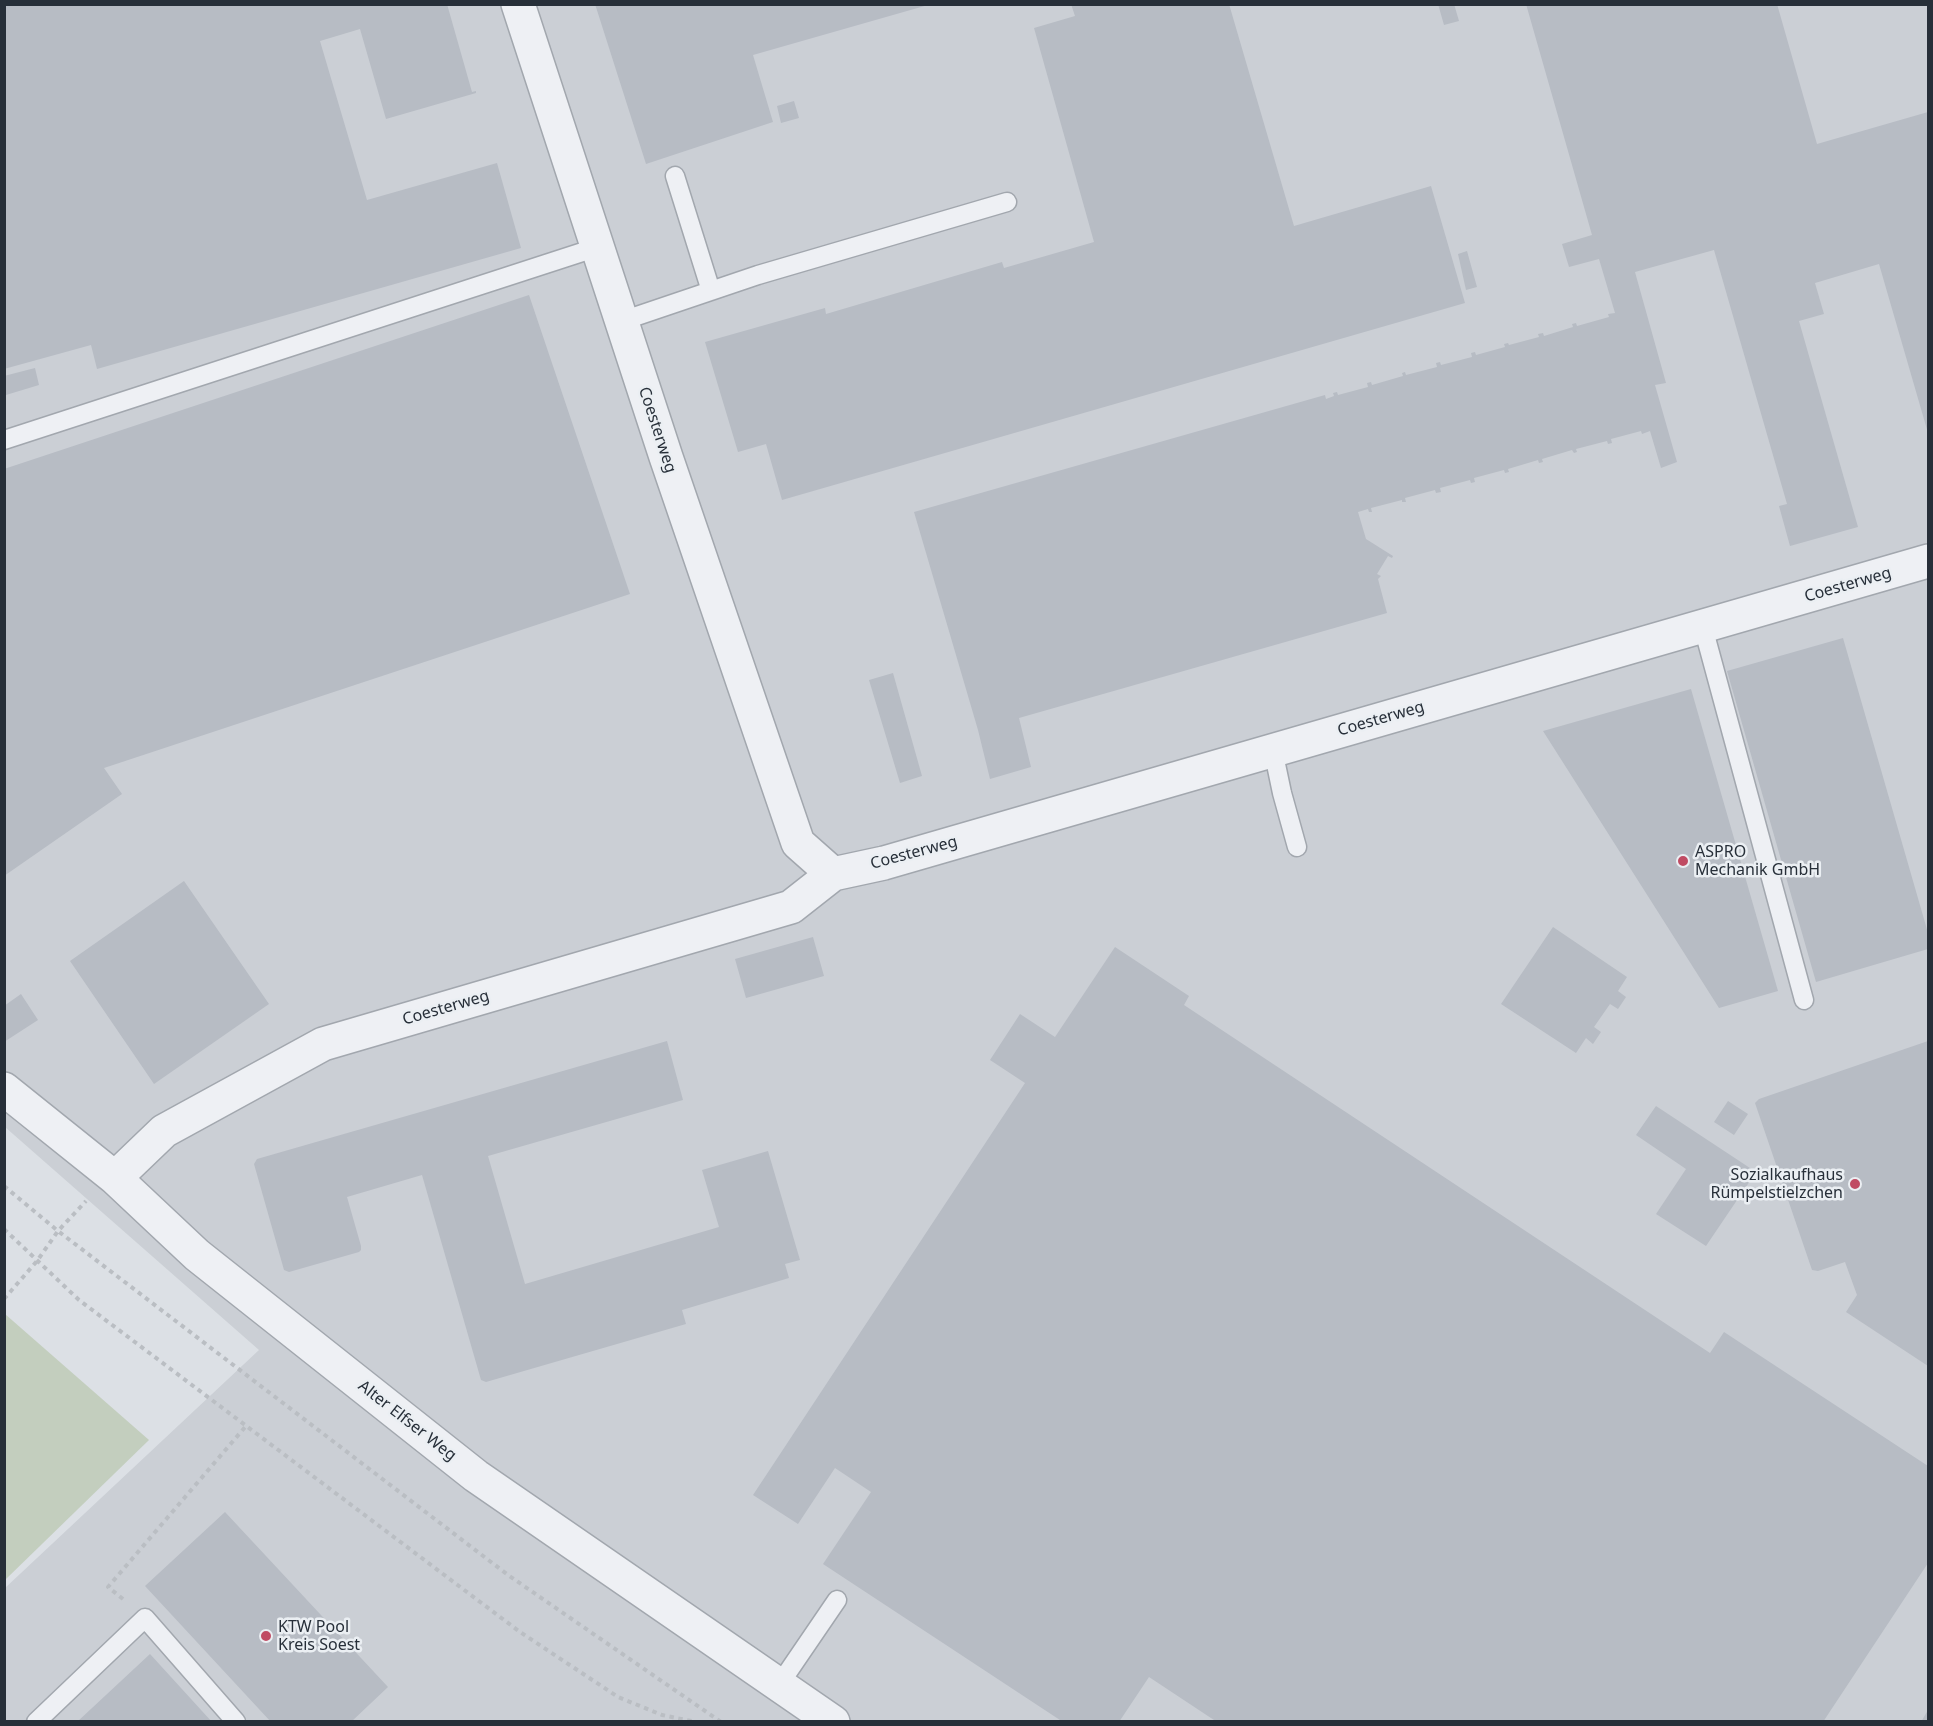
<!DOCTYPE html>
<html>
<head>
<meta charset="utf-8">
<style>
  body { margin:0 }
  #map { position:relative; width:1933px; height:1726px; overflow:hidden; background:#dce0e5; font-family:"Noto Sans",sans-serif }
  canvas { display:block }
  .frame { position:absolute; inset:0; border:6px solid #272f39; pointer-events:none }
</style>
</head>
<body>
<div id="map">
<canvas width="1933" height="1726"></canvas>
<div class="frame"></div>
</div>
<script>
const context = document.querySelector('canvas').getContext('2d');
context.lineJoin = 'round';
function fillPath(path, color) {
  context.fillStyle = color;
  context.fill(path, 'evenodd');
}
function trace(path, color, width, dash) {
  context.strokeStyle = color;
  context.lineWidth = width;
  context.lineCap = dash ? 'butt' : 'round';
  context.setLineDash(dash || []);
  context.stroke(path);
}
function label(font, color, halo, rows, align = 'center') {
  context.font = font + ' "Noto Sans",sans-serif';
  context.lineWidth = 5;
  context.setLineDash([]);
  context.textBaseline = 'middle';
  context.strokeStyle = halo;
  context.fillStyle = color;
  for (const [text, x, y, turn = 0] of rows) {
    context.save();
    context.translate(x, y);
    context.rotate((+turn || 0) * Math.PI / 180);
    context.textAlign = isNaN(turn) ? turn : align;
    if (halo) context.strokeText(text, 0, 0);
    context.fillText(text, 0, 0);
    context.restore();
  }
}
fillPath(new Path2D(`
  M 5,5 L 1928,5 L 1928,1721 L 5,1721 L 5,1588 L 259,1350 L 5,1127 Z`), '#cbcfd5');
fillPath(new Path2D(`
  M 5,1314 L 149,1440 L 5,1580 Z`), '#c3cebe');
fillPath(new Path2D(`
  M 4,4 L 447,4 L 472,92 L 476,91 L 476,93 L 386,119 L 360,29 L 320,41 L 367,200 L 497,163 L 521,248 L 97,369 L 91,345 L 4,369 Z
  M 595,4 L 928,4 L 928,5 L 753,55 L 773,122 L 646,164 Z
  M 1071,4 L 1110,4 L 1110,6 L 1113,4 L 1229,4 L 1294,226 L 1431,186 L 1465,303 L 782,500 L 766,444 L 738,452 L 705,342 L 825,308 L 826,314 L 1002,262 L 1004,268 L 1094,242 L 1034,28 L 1075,16 Z
  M 1438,4 L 1454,4 L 1459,21 L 1444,25 Z
  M 1526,4 L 1777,4 L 1817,144 L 1928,112 L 1928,433 L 1879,264 L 1815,283 L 1824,314 L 1799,321 L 1858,527 L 1790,546 L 1779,506 L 1787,504 L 1714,250 L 1635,272 L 1666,383 L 1655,385 L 1677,462 L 1661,468 L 1650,431 L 1642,434 L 1641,431 L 1611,439 L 1612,443 L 1608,444 L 1607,441 L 1576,449 L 1577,452 L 1574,453 L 1572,450 L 1542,459 L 1543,462 L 1539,463 L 1538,460 L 1508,469 L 1509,472 L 1505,473 L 1504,470 L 1474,478 L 1475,482 L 1471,483 L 1470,480 L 1440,488 L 1441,492 L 1436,493 L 1435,490 L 1405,498 L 1406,502 L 1402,502 L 1402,500 L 1371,508 L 1372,512 L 1369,512 L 1368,509 L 1358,512 L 1366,539 L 1393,556 L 1392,558 L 1388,556 L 1377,574 L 1381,576 L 1378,579 L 1387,613 L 1019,718 L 1031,767 L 990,779 L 978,730 L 914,512 L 1325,395 L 1326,399 L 1334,396 L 1333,393 L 1337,392 L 1338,395 L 1368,387 L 1367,383 L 1371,382 L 1372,385 L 1403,376 L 1402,373 L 1405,372 L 1406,375 L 1437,367 L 1436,363 L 1440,362 L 1441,365 L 1472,357 L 1471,353 L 1475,352 L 1476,355 L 1505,347 L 1504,344 L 1508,343 L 1509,345 L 1539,337 L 1538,334 L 1543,333 L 1544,336 L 1573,327 L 1572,324 L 1576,323 L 1577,326 L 1609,317 L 1608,314 L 1615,313 L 1599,259 L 1569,267 L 1562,244 L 1592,235 Z
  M 794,101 L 799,118 L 781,123 L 777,106 Z
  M 1467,251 L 1477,287 L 1466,290 L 1458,254 Z
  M 529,295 L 630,594 L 104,768 L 122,794 L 4,876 L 4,469 Z
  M 35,368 L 39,385 L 6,395 L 4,376 Z
  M 1843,638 L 1928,933 L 1928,949 L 1816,982 L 1727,671 Z
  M 893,673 L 922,776 L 900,783 L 869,680 Z
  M 1691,689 L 1778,991 L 1719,1008 L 1543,731 Z
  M 184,881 L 269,1004 L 154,1084 L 70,961 Z
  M 1553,927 L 1627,977 L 1618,991 L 1626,997 L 1618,1009 L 1610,1004 L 1594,1027 L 1601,1032 L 1593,1044 L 1586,1038 L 1576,1053 L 1501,1004 Z
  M 813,937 L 824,976 L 746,998 L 735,959 Z
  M 1115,947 L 1189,996 L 1184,1005 L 1710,1353 L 1724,1332 L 1928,1466 L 1928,1563 L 1823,1722 L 1217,1722 L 1149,1677 L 1119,1722 L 1063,1722 L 823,1564 L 871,1492 L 835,1468 L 798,1524 L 753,1495 L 1025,1083 L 990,1060 L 1020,1014 L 1055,1037 Z
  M 21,994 L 38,1020 L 4,1042 L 4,1006 Z
  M 667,1041 L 683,1100 L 488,1156 L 525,1284 L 719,1227 L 702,1170 L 768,1151 L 800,1260 L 785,1264 L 789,1278 L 682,1310 L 686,1324 L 486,1382 L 481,1380 L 422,1175 L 347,1197 L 361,1246 L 361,1250 L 359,1252 L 289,1272 L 284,1270 L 254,1164 L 257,1159 Z
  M 1928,1041 L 1928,1366 L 1846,1312 L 1857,1295 L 1845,1262 L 1818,1271 L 1812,1270 L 1755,1103 L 1759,1099 Z
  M 1728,1101 L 1748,1114 L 1734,1135 L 1714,1122 Z
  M 1656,1106 L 1756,1172 L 1706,1246 L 1656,1214 L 1686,1169 L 1636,1135 Z
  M 225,1512 L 388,1687 L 351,1722 L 271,1722 L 145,1586 Z
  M 150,1654 L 212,1722 L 77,1722 Z
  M 1928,1710 L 1928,1722 L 1921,1722 Z`), '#b7bcc4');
const service = new Path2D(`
  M 675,176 L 711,291
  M 622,321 L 758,275 L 1007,202
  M 4,440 L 598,247
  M 1703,627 L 1804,1000
  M 1273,750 L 1282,793 L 1297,847
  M 779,1685 L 837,1600
  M 36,1722 L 145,1618 L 236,1722`);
const minor = new Path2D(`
  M 518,4 L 666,457 L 798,843 L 833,874
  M 4,1089 L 115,1178 L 197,1255 L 476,1476 L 833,1722
  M 115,1178 L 164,1131 L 323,1044 L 791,907 L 833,874 L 884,863 L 1928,561`);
trace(service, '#a2a7ae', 21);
trace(minor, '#a2a7ae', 36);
trace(new Path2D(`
  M 4,1186 L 58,1231 L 508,1575 L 721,1722
  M 4,1229 L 79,1300 L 520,1632 L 618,1697 L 662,1715 L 696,1722
  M 4,1299 L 37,1261 L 58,1231 L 86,1201
  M 123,1599 L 108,1587 L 246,1426`), '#babec3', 4, [4.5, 4.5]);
trace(service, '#eef0f4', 18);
trace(minor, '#eef0f4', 33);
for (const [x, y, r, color] of [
  [1683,861,6,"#c04b63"],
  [1855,1184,6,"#c04b63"],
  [266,1636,6,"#c04b63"]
]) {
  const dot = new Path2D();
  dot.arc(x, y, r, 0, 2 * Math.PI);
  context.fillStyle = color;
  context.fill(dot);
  trace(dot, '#ebeff3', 2);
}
label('16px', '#272f39', '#ebeff3', [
  ["Coesterweg",657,430,72],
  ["Coesterweg",1848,585,-16],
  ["Coesterweg",1381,719,-16],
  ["Coesterweg",914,853,-15],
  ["Coesterweg",446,1008,-16],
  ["Alter Elfser Weg",407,1421,38]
]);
label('16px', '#272f39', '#ebeff3', [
  ["ASPRO",1695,852],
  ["Mechanik GmbH",1695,870],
  ["Sozialkaufhaus",1843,1175,"right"],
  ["Rümpelstielzchen",1843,1193,"right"],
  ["KTW Pool",278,1627],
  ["Kreis Soest",278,1645]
], 'left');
</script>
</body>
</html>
